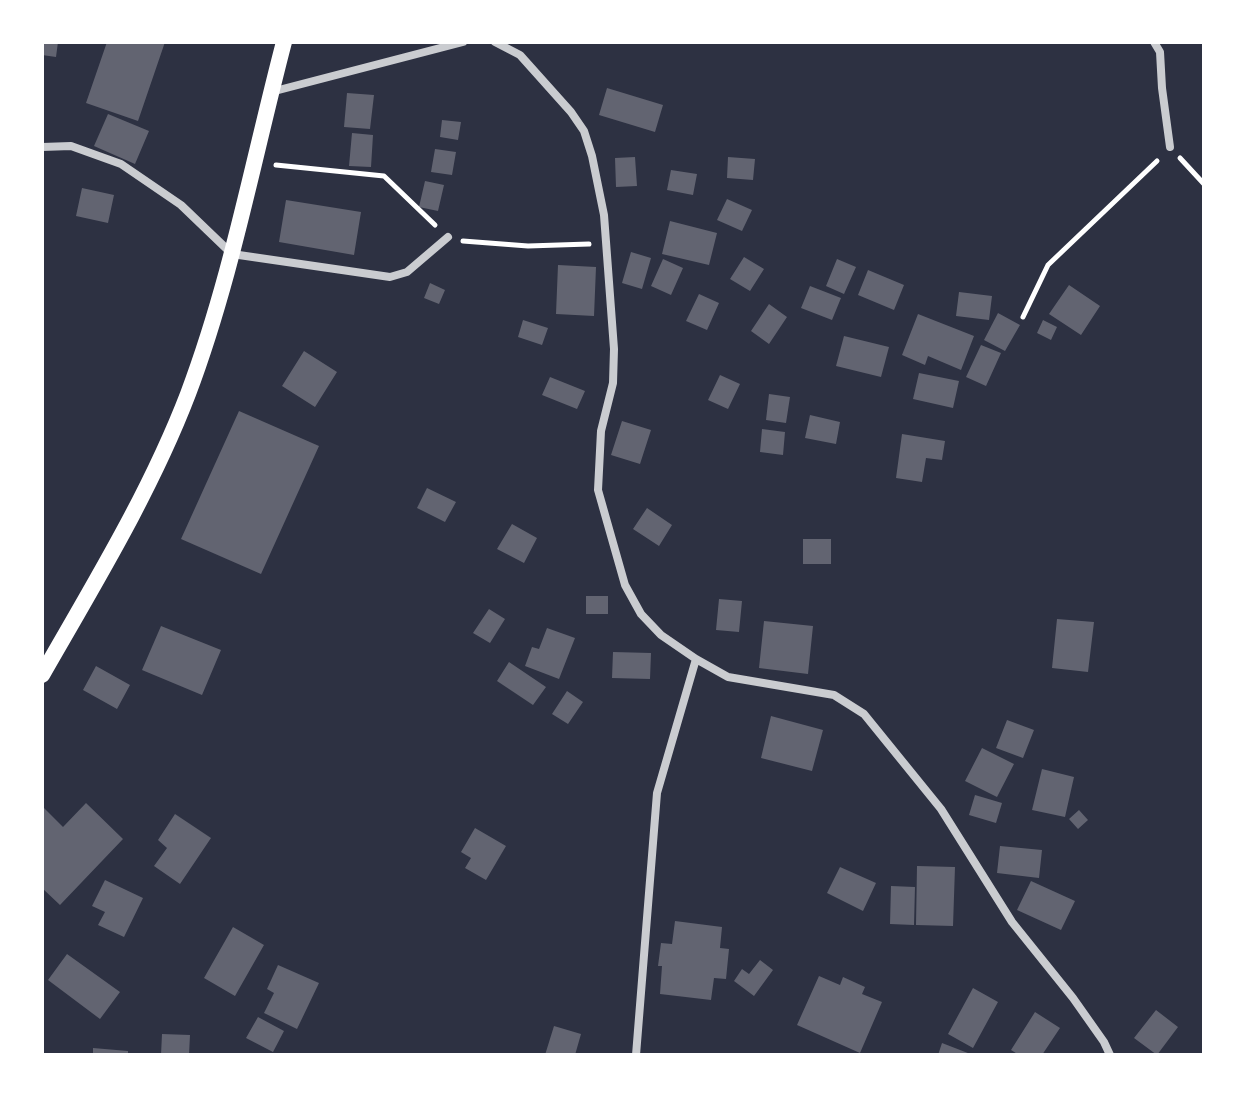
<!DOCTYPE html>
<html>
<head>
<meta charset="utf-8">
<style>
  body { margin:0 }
  #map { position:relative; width:1246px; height:1097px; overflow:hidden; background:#2d3142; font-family:"Sofia Sans Condensed",sans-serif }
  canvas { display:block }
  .frame { position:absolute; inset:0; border:44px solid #fff; pointer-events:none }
</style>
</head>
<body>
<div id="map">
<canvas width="1246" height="1097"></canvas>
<div class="frame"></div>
</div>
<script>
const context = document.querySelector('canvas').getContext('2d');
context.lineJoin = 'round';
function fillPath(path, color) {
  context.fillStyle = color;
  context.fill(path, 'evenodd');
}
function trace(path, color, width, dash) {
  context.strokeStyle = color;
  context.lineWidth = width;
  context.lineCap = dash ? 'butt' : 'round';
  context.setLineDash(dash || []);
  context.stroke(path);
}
fillPath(new Path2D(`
  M 42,42 L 58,42 L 56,57 L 42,55 Z
  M 107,42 L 165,42 L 138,121 L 86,103 Z
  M 607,88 L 663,105 L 655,132 L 599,115 Z
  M 347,93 L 374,95 L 370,129 L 344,127 Z
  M 108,114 L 149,131 L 135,164 L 94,146 Z
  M 442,120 L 461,122 L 458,140 L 440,137 Z
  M 352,133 L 373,135 L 371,167 L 349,166 Z
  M 435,149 L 456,152 L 452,175 L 431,172 Z
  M 635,157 L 637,186 L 616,187 L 615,158 Z
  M 728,157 L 755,159 L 753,180 L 727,178 Z
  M 671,170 L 697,174 L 693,195 L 667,190 Z
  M 425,181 L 444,185 L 438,211 L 419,207 Z
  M 82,188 L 114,195 L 108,223 L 76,216 Z
  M 727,199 L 752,210 L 742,231 L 717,220 Z
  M 286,200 L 361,212 L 354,255 L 279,242 Z
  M 670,221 L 717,233 L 709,265 L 662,254 Z
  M 631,252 L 651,258 L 642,289 L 622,283 Z
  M 744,257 L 764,269 L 750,291 L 730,279 Z
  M 663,259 L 683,268 L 671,295 L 651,286 Z
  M 837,259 L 856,267 L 844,294 L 826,286 Z
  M 558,265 L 596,267 L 594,316 L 556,314 Z
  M 868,270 L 904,285 L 894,310 L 858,295 Z
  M 430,283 L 445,290 L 439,304 L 424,298 Z
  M 1069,285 L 1100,306 L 1081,335 L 1049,314 Z
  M 810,286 L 841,298 L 832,320 L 801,308 Z
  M 959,292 L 992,296 L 989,320 L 956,316 Z
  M 699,294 L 719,303 L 707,330 L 686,321 Z
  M 769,304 L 787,317 L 769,344 L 751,331 Z
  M 998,313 L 1020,325 L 1005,351 L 984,340 Z
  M 918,314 L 974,336 L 961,370 L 928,356 L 925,365 L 902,355 Z
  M 523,320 L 548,328 L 542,345 L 518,337 Z
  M 1043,320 L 1057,327 L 1051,340 L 1037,333 Z
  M 844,336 L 889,347 L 881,377 L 836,366 Z
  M 981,345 L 1001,353 L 986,386 L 966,377 Z
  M 304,351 L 337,372 L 315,407 L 282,386 Z
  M 919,373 L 959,381 L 953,408 L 913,399 Z
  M 720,375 L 740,384 L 728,409 L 708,400 Z
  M 550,377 L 585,391 L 577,409 L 542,395 Z
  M 769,394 L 790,397 L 786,423 L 766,420 Z
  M 239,411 L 319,446 L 261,574 L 181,539 Z
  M 810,415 L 840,422 L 836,444 L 805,438 Z
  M 622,421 L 651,430 L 640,464 L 611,455 Z
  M 762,429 L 785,432 L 783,455 L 760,452 Z
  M 902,434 L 945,441 L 942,460 L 926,458 L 922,482 L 896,478 Z
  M 427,488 L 456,502 L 445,522 L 417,508 Z
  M 647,508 L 672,525 L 659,546 L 633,529 Z
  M 512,524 L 537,538 L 524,563 L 497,549 Z
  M 803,539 L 831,539 L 831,564 L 803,564 Z
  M 586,596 L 608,596 L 608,614 L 586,614 Z
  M 719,599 L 742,601 L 739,632 L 716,630 Z
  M 489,609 L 505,619 L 490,643 L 473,633 Z
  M 1057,619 L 1094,622 L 1088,672 L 1052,668 Z
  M 764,621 L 813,626 L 808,674 L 759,668 Z
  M 161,626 L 221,650 L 202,695 L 142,670 Z
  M 547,628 L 575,638 L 559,679 L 525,666 L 532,647 L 539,649 Z
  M 613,652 L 651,653 L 650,679 L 612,678 Z
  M 509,662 L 546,687 L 533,705 L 497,681 Z
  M 96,666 L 130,685 L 117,709 L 83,690 Z
  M 567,691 L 583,702 L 568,724 L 552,714 Z
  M 771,716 L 823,730 L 812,771 L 761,758 Z
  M 1007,720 L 1034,730 L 1023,758 L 996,748 Z
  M 982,748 L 1014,764 L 997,797 L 965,781 Z
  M 1042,769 L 1074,777 L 1065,817 L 1032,810 Z
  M 975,795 L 1002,803 L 996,823 L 969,815 Z
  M 86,803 L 123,839 L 60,905 L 42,888 L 42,806 L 63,827 Z
  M 1079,810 L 1088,820 L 1078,829 L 1069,819 Z
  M 175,814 L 211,838 L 180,884 L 154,866 L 167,848 L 158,840 Z
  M 475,828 L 506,846 L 486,880 L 465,868 L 471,858 L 461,852 Z
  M 1000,846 L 1042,850 L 1039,878 L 997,873 Z
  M 917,866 L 955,867 L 953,926 L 916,925 Z
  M 840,867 L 876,883 L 863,911 L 827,893 Z
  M 105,880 L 143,898 L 124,937 L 98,925 L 105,912 L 92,906 Z
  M 1031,881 L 1075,901 L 1061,930 L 1017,910 Z
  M 891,886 L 915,887 L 914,925 L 890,924 Z
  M 675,921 L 722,927 L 720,948 L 729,949 L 726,979 L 714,978 L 711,1000 L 660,994 L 662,966 L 658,966 L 661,943 L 672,944 Z
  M 233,927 L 264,945 L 235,996 L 204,978 Z
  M 67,954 L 120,992 L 100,1019 L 48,980 Z
  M 760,960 L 773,970 L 754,996 L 734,981 L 742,969 L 749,974 Z
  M 278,965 L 319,983 L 297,1029 L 264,1013 L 274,993 L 267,989 Z
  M 819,976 L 840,985 L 843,977 L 865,987 L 862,994 L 882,1002 L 860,1053 L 797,1025 Z
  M 973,988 L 998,1002 L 973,1048 L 948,1034 Z
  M 1156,1010 L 1178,1027 L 1157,1055 L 1134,1038 Z
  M 1035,1012 L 1060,1028 L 1042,1055 L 1019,1055 L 1011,1050 Z
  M 258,1017 L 284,1031 L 273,1052 L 246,1038 Z
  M 554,1026 L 581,1034 L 575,1055 L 545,1055 Z
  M 162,1034 L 190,1035 L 189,1055 L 161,1055 Z
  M 942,1043 L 973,1055 L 938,1055 Z
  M 93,1048 L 128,1051 L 128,1055 L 93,1055 Z`), '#626471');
trace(new Path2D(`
  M 1180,158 L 1204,184
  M 276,165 L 384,176 L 435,225
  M 463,241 L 528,246 L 589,244
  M 1023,317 L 1048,265 L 1157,161`), '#fff', 5);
trace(new Path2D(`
  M 495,42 L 520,55 L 571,112 L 584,131 L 592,156 L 604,215 L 614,349 L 613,383 L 601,431 L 598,490 L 625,585 L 641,614 L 661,635 L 696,659 L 728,677 L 834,695 L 864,714 L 941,809 L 1012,922 L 1073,998 L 1104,1042 L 1110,1055
  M 1154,42 L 1160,52 L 1162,88 L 1170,147
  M 271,92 L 463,42
  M 42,147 L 71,146 L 121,164 L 181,205 L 232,254 L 390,277 L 407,272 L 448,237
  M 636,1055 L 657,793 L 696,659`), '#caccd0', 8);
trace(new Path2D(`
  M 42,675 C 94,584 150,493 188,394 C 231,280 253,160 284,42`), '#fff', 16);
</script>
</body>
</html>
